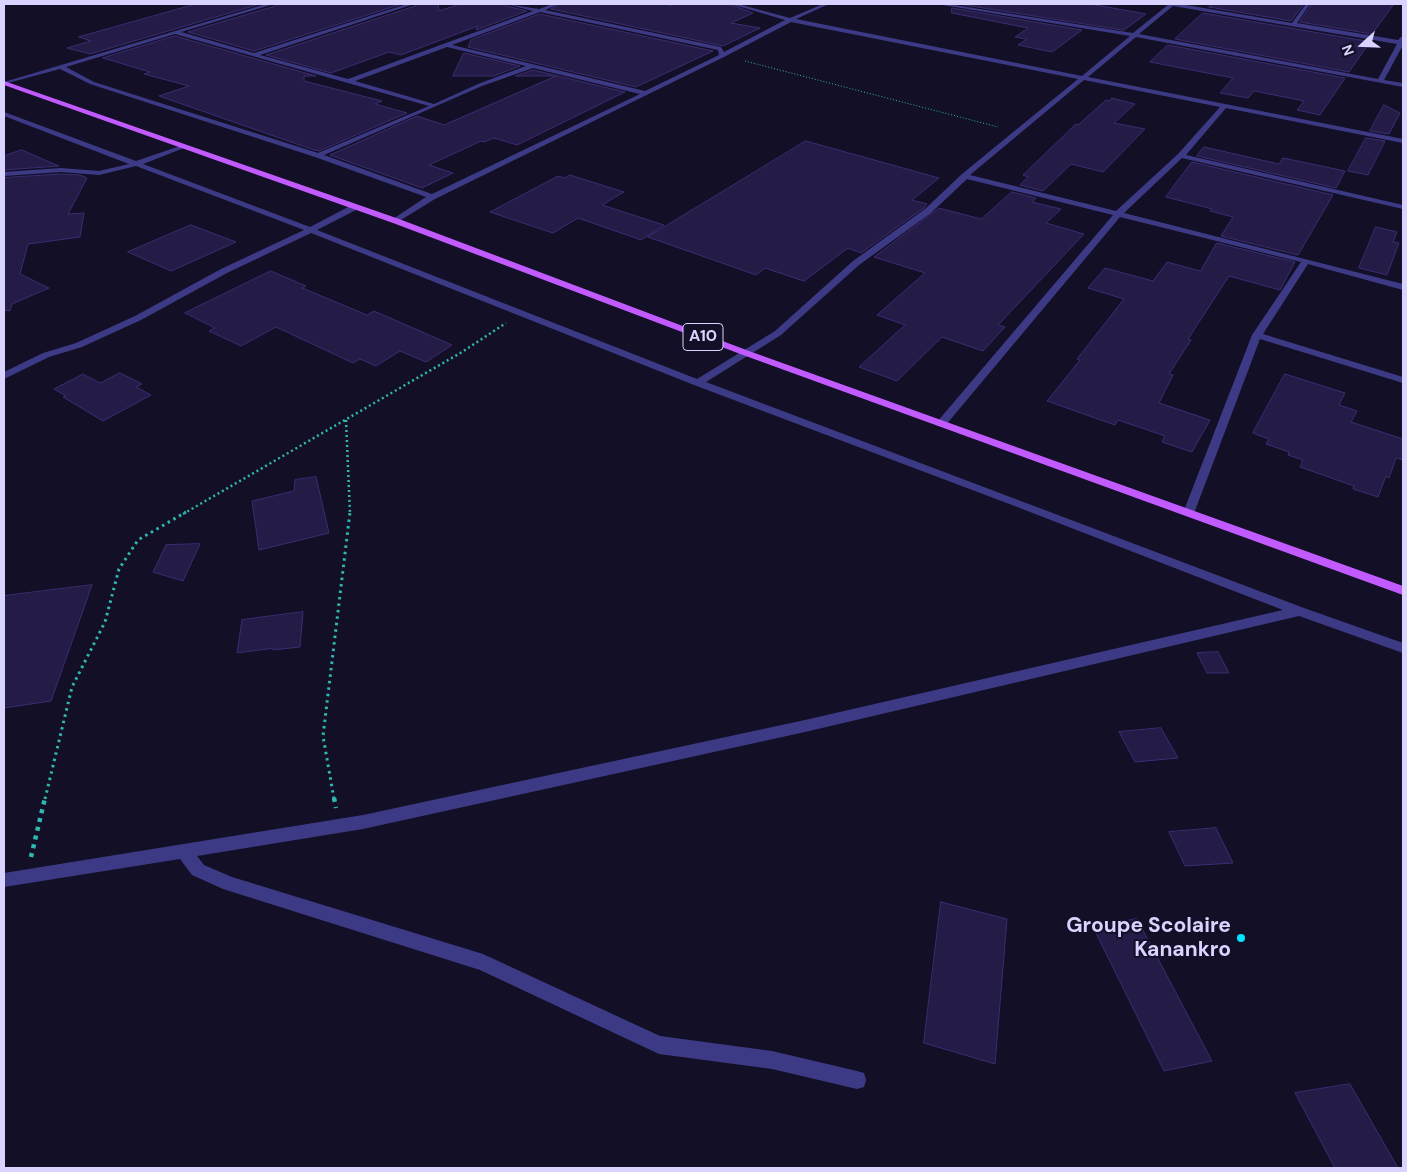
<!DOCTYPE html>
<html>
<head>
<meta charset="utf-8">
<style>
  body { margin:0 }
  #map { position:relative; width:1407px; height:1172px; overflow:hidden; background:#130f26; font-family:"DM Sans",sans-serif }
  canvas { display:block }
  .frame { position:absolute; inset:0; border:5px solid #d9d4ff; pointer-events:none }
  .north { position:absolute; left:1337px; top:20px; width:50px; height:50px; -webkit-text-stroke:4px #130f26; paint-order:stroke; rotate:250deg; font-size:14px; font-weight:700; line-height:20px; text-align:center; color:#d9d4ff }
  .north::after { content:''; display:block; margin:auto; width:18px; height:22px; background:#d9d4ff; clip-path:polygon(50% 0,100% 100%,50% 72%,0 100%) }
</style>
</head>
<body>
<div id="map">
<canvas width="1407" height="1172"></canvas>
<div class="frame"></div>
<div class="north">N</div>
</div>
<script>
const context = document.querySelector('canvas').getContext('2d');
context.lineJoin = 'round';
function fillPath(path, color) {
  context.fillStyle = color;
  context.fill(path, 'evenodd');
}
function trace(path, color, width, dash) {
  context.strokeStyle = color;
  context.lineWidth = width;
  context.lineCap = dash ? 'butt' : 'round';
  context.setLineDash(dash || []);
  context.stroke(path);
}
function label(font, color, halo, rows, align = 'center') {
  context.font = font + ' "DM Sans",sans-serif';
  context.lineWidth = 4;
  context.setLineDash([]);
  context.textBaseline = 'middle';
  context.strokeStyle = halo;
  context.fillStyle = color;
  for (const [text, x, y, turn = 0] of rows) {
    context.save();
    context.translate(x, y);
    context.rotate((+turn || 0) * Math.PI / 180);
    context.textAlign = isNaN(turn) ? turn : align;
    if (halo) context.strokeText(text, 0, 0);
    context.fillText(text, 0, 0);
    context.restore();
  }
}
const building = new Path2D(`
  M 196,4 L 260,4 L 90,54 L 67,48 L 91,41 L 79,37 Z
  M 276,4 L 402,4 L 254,51 L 188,32 L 275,6 Z
  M 416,4 L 438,4 L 439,11 L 460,4 L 504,4 L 506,6 L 527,11 L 476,30 L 478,26 L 401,55 L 389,52 L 331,73 L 266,55 L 415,6 Z
  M 561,4 L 729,4 L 753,13 L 731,23 L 760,28 L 723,46 L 551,9 Z
  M 959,4 L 1090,4 L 1146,14 L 1124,30 Z
  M 1213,4 L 1304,4 L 1291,21 L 1209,7 Z
  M 1312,4 L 1394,4 L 1372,34 L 1300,22 Z
  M 952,8 L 1082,30 L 1052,52 L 1018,45 L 1027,39 L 1015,37 L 1028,28 L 952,13 Z
  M 1203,13 L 1366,41 L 1370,42 L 1349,72 L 1175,39 Z
  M 540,14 L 713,51 L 636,87 L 468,47 L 471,40 Z
  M 175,36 L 316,76 L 304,76 L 304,81 L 382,101 L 375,104 L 407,113 L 319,151 L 314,150 L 159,96 L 189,86 L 144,74 L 150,72 L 103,58 Z
  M 1168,45 L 1345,78 L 1320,115 L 1297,110 L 1304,101 L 1254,91 L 1248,98 L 1220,93 L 1233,78 L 1150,62 Z
  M 464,53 L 520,66 L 494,76 L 453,76 Z
  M 533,70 L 625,92 L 517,145 L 494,138 L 484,142 L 481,141 L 429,165 L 453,173 L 422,188 L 330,155 L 417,116 L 444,125 L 556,76 L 516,76 Z
  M 1112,98 L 1135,104 L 1114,123 L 1145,129 L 1103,172 L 1071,164 L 1043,191 L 1020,185 L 1028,177 L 1023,175 L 1076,124 L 1078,125 L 1106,100 L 1109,101 Z
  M 1384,105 L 1400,113 L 1389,134 L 1370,131 Z
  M 1366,138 L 1385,141 L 1368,175 L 1348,171 Z
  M 806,141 L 939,178 L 912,200 L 927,204 L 924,208 L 861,253 L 848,248 L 804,281 L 765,268 L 756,275 L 648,237 Z
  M 1204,147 L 1279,164 L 1283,158 L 1345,171 L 1336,188 L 1197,156 Z
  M 22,150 L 54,164 L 59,166 L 4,170 L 4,156 Z
  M 1192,162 L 1333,195 L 1298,255 L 1221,236 L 1233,217 L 1210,211 L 1212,209 L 1166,197 Z
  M 61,174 L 80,175 L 87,178 L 68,214 L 84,213 L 80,237 L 28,244 L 20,274 L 49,288 L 12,304 L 10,311 L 4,310 L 4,178 Z
  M 570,175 L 624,192 L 602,205 L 664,225 L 641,240 L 578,218 L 553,233 L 490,212 L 558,176 L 564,178 Z
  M 1012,192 L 1036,198 L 1032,202 L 1061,209 L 1046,223 L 1084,234 L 998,325 L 1005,327 L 983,351 L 942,337 L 897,381 L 859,367 L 905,325 L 877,315 L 925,273 L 874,257 L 939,208 L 981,219 Z
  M 191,225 L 236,242 L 171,271 L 128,252 Z
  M 1376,227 L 1397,232 L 1393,242 L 1399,243 L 1387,275 L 1359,268 Z
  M 1217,243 L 1295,262 L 1280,290 L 1229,276 L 1188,339 L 1191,340 L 1169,374 L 1173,375 L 1159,403 L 1210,420 L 1192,452 L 1162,442 L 1165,436 L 1118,420 L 1115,425 L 1047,401 L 1080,360 L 1077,359 L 1124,299 L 1088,288 L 1105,268 L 1153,281 L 1167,262 L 1200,271 Z
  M 271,271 L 306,286 L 302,288 L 307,290 L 367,315 L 374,311 L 452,345 L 426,362 L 400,351 L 376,366 L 360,359 L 353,363 L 276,327 L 241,346 L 209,331 L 215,328 L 185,313 Z
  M 120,373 L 142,384 L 136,387 L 151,395 L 103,421 L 63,397 L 66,396 L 54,389 L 83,374 L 100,383 Z
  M 1285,374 L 1345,393 L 1339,405 L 1357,411 L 1351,422 L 1403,439 L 1403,460 L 1396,458 L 1389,478 L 1386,476 L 1378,497 L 1353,489 L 1354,486 L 1300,467 L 1303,460 L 1288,455 L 1289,452 L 1266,444 L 1269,439 L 1253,433 Z
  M 316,477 L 329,533 L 259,550 L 252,501 L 294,491 L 295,480 Z
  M 200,544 L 183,581 L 153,572 L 166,545 Z
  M 92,585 L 51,701 L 4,708 L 4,596 Z
  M 303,612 L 300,647 L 273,650 L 274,648 L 237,653 L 242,620 Z
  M 1218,652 L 1229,673 L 1207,673 L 1197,653 Z
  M 1161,728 L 1178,758 L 1135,762 L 1119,732 Z
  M 1216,828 L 1233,863 L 1185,866 L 1169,832 Z
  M 941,902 L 1007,919 L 995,1064 L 924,1043 Z
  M 1137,919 L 1212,1061 L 1164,1071 L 1093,927 Z
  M 1350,1084 L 1398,1168 L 1335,1168 L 1295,1093 Z`);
fillPath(building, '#241b47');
trace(building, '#3b2d73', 1);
trace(new Path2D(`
  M 670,5 L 675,4
  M 745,61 L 998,127`), '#2fb8b0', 1, [1, 2]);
trace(new Path2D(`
  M 346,420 L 350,514
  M 183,514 L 462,352 L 506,323`), '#2fb8b0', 2.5, [2, 3]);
trace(new Path2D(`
  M 45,799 L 72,687 L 105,622 L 119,569 L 138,540 L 186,512
  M 334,799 L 323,736 L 350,512`), '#2fb8b0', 3, [2.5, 4]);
trace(new Path2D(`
  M 334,798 L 336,808
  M 31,857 L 45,798`), '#2fb8b0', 4.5, [4, 5]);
fillPath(new Path2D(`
  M 266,4 L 274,4 L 181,32 L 254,53 L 407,4 L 414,4 L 260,55 L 348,79 L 533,11 L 506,4 L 539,9 L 553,4 L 559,4 L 545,10 L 721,47 L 724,52 L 785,20 L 731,4 L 738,4 L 790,18 L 823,4 L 829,4 L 796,19 L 1082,76 L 1130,36 L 937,4 L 948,4 L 1133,33 L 1169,4 L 1180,4 L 1292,23 L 1306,4 L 1310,4 L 1297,23 L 1398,40 L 1403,35 L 1403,45 L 1384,80 L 1403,83 L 1403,87 L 1136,37 L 1088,77 L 1403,139 L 1403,143 L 1226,108 L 1186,155 L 1403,205 L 1403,209 L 1182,158 L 1124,213 L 1403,284 L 1403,290 L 1308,264 L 1263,334 L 1403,377 L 1403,383 L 1260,339 L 1193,516 L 1189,517 L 1183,513 L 1252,335 L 1301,262 L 1120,217 L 945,426 L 937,426 L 936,424 L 937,422 L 1113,215 L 967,179 L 931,213 L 859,265 L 781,335 L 706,382 L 1304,608 L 1403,643 L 1403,653 L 1299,616 L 805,732 L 363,829 L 197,856 L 204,865 L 232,877 L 483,954 L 660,1036 L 772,1051 L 857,1071 L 864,1073 L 866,1080 L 864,1087 L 857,1089 L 772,1069 L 659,1054 L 480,970 L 223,889 L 192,875 L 180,859 L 4,887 L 4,873 L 363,815 L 805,720 L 1283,610 L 1012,505 L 694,385 L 311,233 L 227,273 L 141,320 L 82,347 L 49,357 L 4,379 L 4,372 L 43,353 L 76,343 L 135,316 L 221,269 L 304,230 L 136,166 L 99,175 L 61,172 L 4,176 L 4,172 L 61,168 L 99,171 L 129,164 L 4,116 L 4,112 L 136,161 L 180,146 L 184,146 L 184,148 L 143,164 L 310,227 L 352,205 L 358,205 L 358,209 L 317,230 L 697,379 L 775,331 L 853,261 L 925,209 L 962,174 L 1078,79 L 791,22 L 724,57 L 435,199 L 396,223 L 392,221 L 393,219 L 426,197 L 315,157 L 90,84 L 60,69 L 4,84 L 4,82 ZM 1173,6 L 1397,44 L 1378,79 L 1139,34 ZM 540,12 L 718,50 L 719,55 L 645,91 L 452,45 ZM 175,34 L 429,106 L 318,153 L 94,82 L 66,67 ZM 447,47 L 526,66 L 478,84 L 434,104 L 355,81 ZM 533,68 L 640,94 L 432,194 L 324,155 L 482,86 ZM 1084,80 L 1220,107 L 1178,154 L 1116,211 L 970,175 Z`), '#3d3a85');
fillPath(new Path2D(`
  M 4,81 L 399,219 L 749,351 L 1403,586 L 1403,595 L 743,355 L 393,223 L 4,85 Z`), '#c25bff');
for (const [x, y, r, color] of [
  [1241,938,5,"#00e5ff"]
]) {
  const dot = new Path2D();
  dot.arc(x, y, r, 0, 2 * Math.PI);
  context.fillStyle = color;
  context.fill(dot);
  trace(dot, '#130f26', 2);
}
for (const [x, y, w] of [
  [703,337,40]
]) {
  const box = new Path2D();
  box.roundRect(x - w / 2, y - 13.5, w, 27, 4);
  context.fillStyle = '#130f26';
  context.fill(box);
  trace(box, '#d9d4ff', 1);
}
label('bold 16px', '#d9d4ff', null, [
  ["A10",703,337]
]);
label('bold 21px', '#d9d4ff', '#130f26', [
  ["Groupe Scolaire",1231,926],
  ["Kanankro",1231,950]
], 'right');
</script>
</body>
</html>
